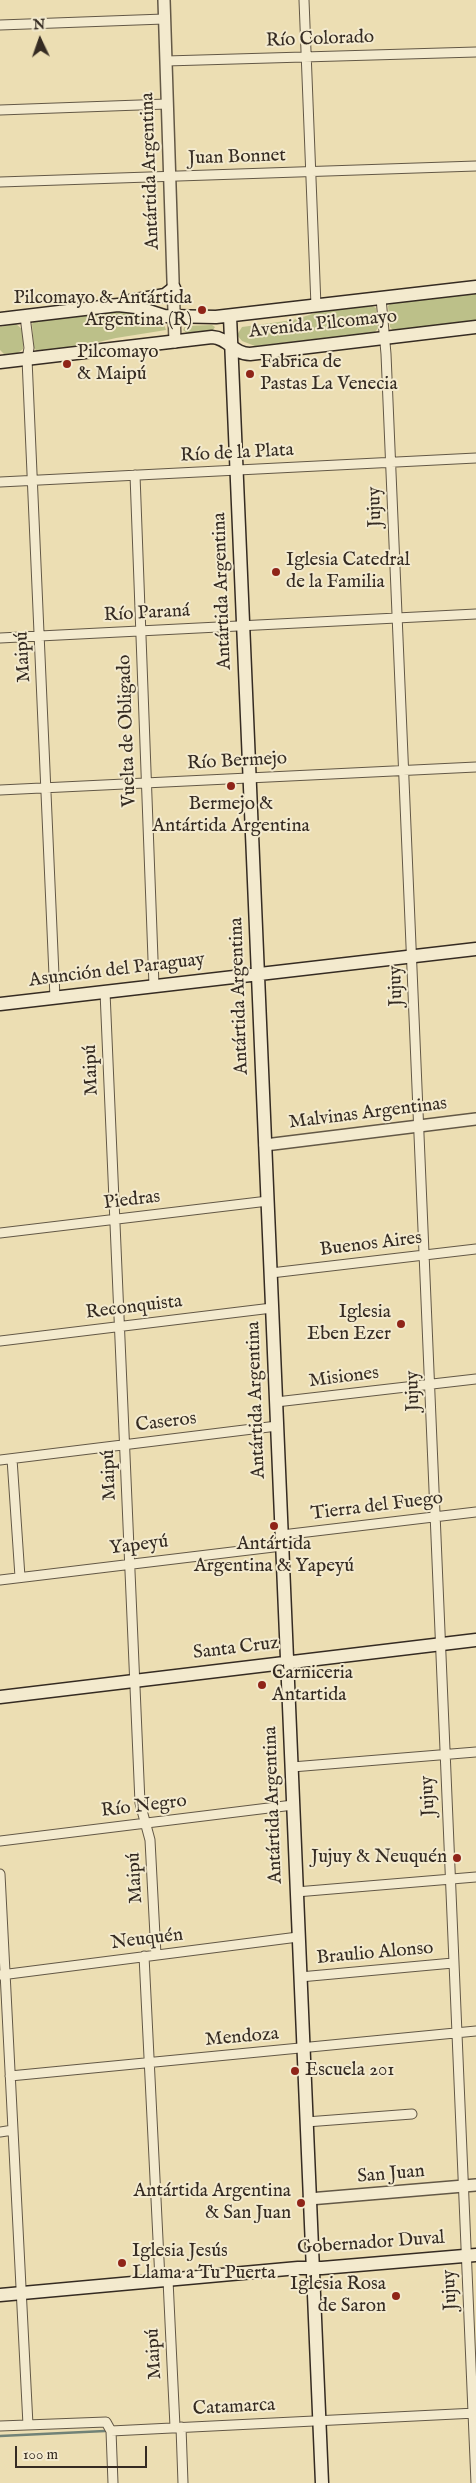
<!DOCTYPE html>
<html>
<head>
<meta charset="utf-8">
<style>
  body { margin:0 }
  #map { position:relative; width:476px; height:2483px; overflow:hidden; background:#ecdeb3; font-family:"IM FELL English",serif }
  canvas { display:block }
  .north { position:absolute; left:15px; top:15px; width:50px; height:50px; -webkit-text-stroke:4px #f3eace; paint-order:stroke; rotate:357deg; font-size:14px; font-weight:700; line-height:20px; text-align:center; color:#352b22 }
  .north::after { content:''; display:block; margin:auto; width:18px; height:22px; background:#352b22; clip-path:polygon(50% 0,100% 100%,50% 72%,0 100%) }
  .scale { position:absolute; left:15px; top:2446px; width:132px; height:22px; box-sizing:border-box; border:2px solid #352b22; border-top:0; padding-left:6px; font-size:15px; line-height:18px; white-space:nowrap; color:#352b22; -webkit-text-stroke:4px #f3eace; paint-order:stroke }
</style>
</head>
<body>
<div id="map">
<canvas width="476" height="2483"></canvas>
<div class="north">N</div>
<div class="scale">100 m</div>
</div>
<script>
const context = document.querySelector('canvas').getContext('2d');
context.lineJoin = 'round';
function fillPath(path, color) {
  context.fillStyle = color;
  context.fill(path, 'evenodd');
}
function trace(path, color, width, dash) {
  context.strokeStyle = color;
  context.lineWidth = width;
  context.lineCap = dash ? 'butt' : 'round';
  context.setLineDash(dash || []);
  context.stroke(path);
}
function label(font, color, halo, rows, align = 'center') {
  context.font = font + ' "IM FELL English",serif';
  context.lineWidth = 4;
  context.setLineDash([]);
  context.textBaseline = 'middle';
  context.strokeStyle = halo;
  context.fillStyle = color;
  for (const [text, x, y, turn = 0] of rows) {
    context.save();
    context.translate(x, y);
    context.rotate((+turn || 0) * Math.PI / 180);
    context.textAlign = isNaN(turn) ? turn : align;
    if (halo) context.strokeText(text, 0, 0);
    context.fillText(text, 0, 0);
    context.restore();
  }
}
fillPath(new Path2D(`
  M 476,293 L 476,320 L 393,330 L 390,327 L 388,306 L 391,303 Z
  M 372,306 L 376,308 L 378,328 L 375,332 L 255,346 L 242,341 L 237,335 L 242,327 L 293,320 L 322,311 Z
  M 115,312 L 135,313 L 164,324 L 166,330 L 116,338 L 90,344 L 37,351 L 34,348 L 32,324 L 34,321 Z
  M 16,324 L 23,330 L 23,349 L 18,353 L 4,354 L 0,350 L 0,327 Z
  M 212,325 L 215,327 L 213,330 L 187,333 L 183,330 L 185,326 Z`), '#bcc089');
trace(new Path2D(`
  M 0,2436 L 105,2431`), '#718277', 2.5);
const minor = new Path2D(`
  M 304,0 L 316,306
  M 0,25 L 164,19
  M 166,61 L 476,52
  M 0,110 L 167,104
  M 0,182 L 476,166
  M 381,298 L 386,354 L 476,2483
  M 25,316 L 29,348 L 27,359 L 55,998
  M 135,475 L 154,986
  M 0,482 L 476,458
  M 0,638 L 476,614
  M 0,790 L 476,767
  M 105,992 L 140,1803 L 150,1840 L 156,1955
  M 0,1233 L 268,1201
  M 271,1273 L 476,1249
  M 0,1341 L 272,1308
  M 276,1402 L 476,1379
  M 12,1459 L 20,1577
  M 0,1460 L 277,1426
  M 282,1535 L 476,1512
  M 0,1580 L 282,1546
  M 292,1767 L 476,1752
  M 0,1841 L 293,1805
  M 0,1874 L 28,2425
  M 296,1892 L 476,1877
  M 144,1956 L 160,2280
  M 1,1975 L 298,1937
  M 300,1977 L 453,1963
  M 10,2076 L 476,2031
  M 306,2122 L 412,2114
  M 0,2132 L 13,2130
  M 168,2280 L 175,2427
  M 0,2426 L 106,2422 L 111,2431 L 113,2483
  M 181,2427 L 183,2483
  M 111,2431 L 476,2413`);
const tertiary = new Path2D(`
  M 164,0 L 175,342
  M 265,1145 L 476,1119
  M 309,2199 L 476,2185`);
const secondary = new Path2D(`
  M 125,302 L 165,295 L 174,288
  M 230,316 L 322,2483
  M 0,319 L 118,305 L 136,307 L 164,316 L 216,317 L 476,287
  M 0,362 L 212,337 C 229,338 233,354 250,354 L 476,327
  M 0,1004 L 476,949
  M 0,1697 L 476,1640
  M 0,2295 L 298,2268 L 322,2268 L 476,2255`);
trace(minor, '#635846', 11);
trace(tertiary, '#635846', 14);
trace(secondary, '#352b22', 15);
trace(minor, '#f3eace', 9);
trace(tertiary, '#f3eace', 11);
trace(secondary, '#f3eace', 12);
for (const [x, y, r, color] of [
  [202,310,5,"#8f2418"],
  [67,364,5,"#8f2418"],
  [250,374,5,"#8f2418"],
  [276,572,5,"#8f2418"],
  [231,786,5,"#8f2418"],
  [401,1324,5,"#8f2418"],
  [274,1526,5,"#8f2418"],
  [262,1685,5,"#8f2418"],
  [457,1858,5,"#8f2418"],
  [295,2071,5,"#8f2418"],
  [301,2203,5,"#8f2418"],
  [122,2263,5,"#8f2418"],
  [396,2296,5,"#8f2418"]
]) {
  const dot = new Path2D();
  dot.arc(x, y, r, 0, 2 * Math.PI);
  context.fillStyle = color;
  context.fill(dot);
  trace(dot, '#f3eace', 2);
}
label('19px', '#352b22', '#f3eace', [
  ["Río Colorado",320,40,-2],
  ["Juan Bonnet",237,158,-2],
  ["Antártida Argentina",151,171,-92],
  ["Avenida Pilcomayo",323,325,-6],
  ["Río de la Plata",237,454,-3],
  ["Jujuy",376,507,-92],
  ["Antártida Argentina",223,591,-92],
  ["Río Paraná",147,614,-3],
  ["Maipú",24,657,-93],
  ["Vuelta de Obligado",128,731,-92],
  ["Río Bermejo",237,762,-3],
  ["Asunción del Paraguay",117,971,-7],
  ["Jujuy",397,986,-92],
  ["Antártida Argentina",240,996,-92],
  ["Maipú",92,1070,-92],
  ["Malvinas Argentinas",368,1114,-7],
  ["Piedras",132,1201,-7],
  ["Buenos Aires",371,1245,-7],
  ["Reconquista",134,1308,-7],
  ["Misiones",344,1378,-7],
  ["Jujuy",414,1391,-92],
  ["Antártida Argentina",257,1400,-92],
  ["Caseros",166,1423,-7],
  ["Maipú",110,1475,-92],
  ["Tierra del Fuego",377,1507,-7],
  ["Yapeyú",139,1546,-7],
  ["Santa Cruz",236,1649,-7],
  ["Jujuy",429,1796,-93],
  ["Antártida Argentina",274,1805,-92],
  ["Río Negro",144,1807,-7],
  ["Maipú",136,1878,-93],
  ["Neuquén",147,1940,-7],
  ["Braulio Alonso",375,1954,-5],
  ["Mendoza",242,2038,-5],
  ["San Juan",391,2175,-5],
  ["Gobernador Duval",371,2244,-4],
  ["Jujuy",451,2290,-93],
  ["Maipú",155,2354,-93],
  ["Catamarca",234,2408,-3]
]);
label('19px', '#352b22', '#f3eace', [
  ["Pilcomayo & Antártida",192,299,"right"],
  ["Argentina (R)",192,321,"right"],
  ["Pilcomayo",77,353],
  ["& Maipú",77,375],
  ["Fabrica de",260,363],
  ["Pastas La Venecia",260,385],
  ["Iglesia Catedral",286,561],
  ["de la Familia",286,583],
  ["Bermejo &",231,805,"center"],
  ["Antártida Argentina",231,827,"center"],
  ["Iglesia",391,1313,"right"],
  ["Eben Ezer",391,1335,"right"],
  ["Antártida",274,1545,"center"],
  ["Argentina & Yapeyú",274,1567,"center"],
  ["Carniceria",272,1674],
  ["Antartida",272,1696],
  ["Jujuy & Neuquén",447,1858,"right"],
  ["Escuela 201",305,2071],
  ["Antártida Argentina",291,2192,"right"],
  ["& San Juan",291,2214,"right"],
  ["Iglesia Jesús",132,2252],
  ["Llama a Tu Puerta",132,2274],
  ["Iglesia Rosa",386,2285,"right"],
  ["de Saron",386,2307,"right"]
], 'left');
</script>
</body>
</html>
